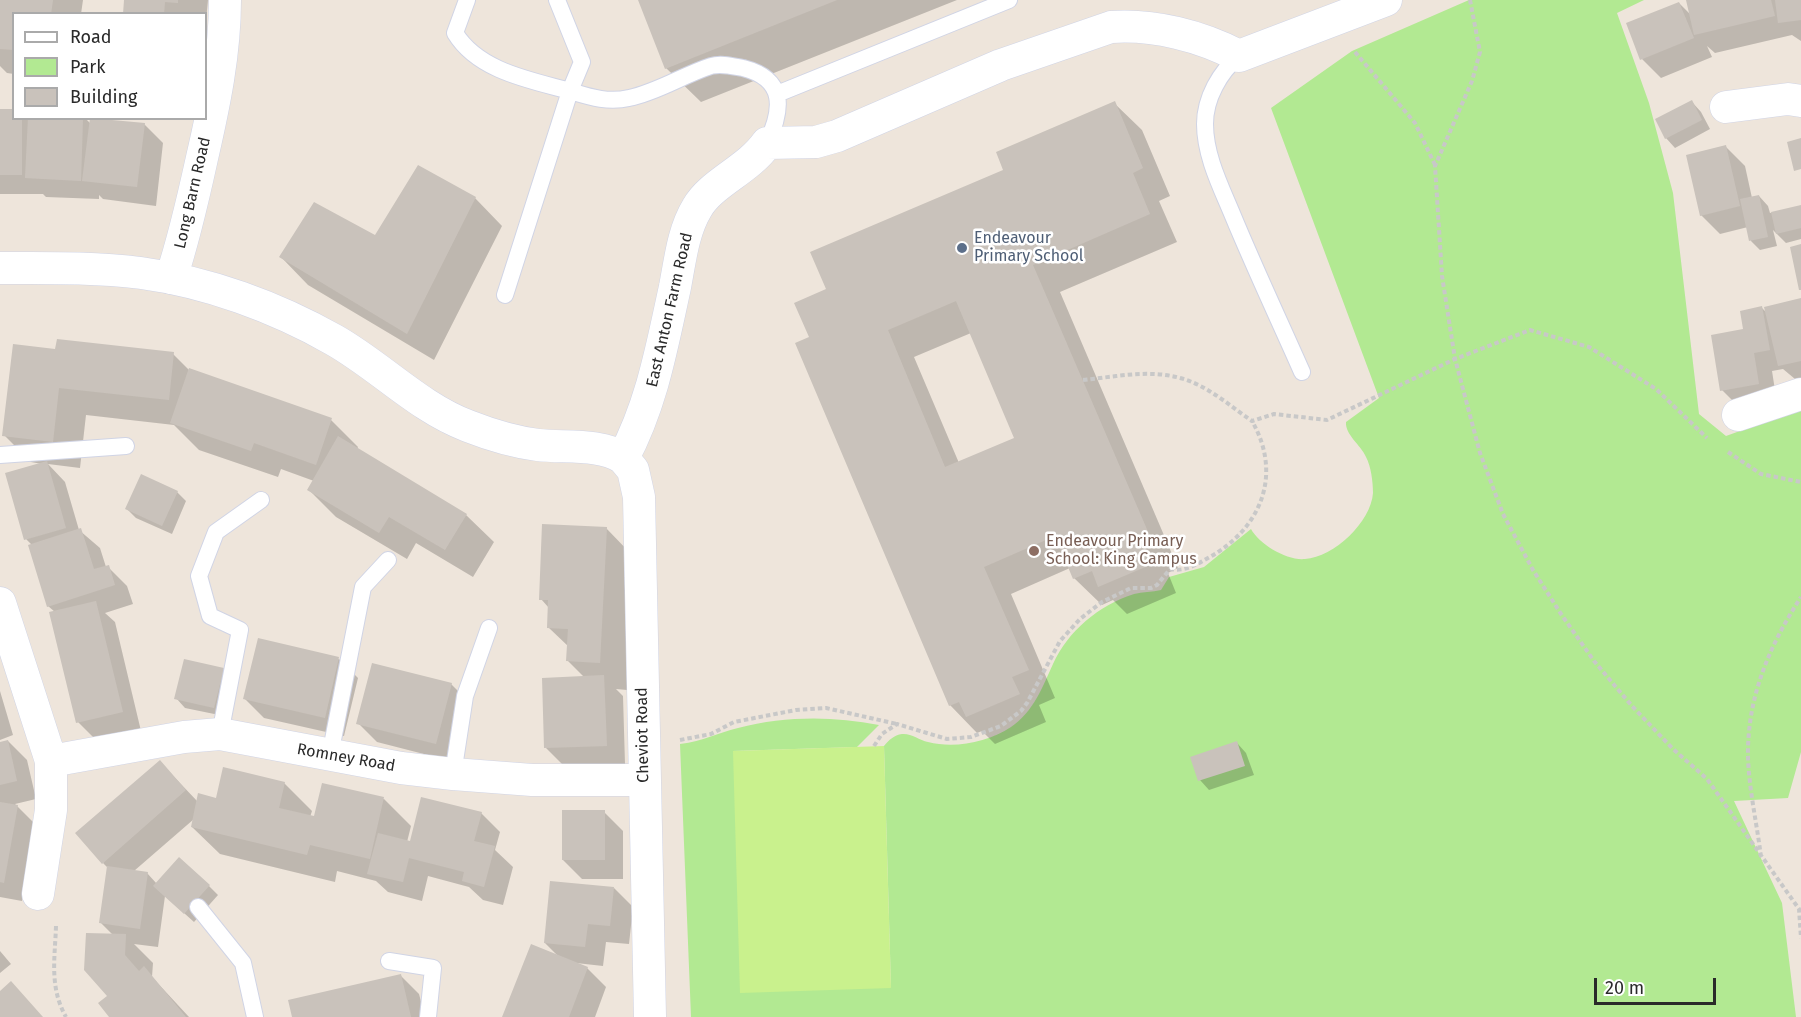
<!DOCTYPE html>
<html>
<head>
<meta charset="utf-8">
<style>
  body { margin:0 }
  #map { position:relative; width:1801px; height:1017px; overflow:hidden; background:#eee5db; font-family:"Fira Sans",sans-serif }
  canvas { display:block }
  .legend { position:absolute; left:12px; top:12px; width:195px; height:108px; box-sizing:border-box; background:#fff; border:2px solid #aaa; margin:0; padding:8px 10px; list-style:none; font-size:18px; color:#2a2a2a }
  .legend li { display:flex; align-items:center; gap:12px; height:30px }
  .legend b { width:30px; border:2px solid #aaa }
  .scale { position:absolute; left:1594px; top:978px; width:122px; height:27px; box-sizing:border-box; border:3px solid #2a2a2a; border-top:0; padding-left:8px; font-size:18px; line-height:21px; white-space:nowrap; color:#2a2a2a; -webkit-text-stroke:4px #fff; paint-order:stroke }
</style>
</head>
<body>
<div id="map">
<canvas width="1801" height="1017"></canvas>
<ul class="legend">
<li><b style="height:8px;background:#fff"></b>Road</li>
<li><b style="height:16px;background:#b2e992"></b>Park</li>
<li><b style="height:16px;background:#c9c2bb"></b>Building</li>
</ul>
<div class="scale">20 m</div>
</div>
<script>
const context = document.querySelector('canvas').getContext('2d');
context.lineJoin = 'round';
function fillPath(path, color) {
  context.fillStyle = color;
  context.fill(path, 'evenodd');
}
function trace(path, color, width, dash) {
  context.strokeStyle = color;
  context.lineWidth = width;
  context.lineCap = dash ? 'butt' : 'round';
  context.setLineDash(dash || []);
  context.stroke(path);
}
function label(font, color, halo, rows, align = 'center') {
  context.font = font + ' "Fira Sans",sans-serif';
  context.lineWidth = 5;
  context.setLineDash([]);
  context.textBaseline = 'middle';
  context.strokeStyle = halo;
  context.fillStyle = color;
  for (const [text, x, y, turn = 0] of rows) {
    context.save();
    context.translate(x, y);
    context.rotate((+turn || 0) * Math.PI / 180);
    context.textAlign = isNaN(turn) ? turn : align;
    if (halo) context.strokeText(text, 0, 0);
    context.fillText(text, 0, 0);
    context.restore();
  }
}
fillPath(new Path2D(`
  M 1469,0 L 1644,0 L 1617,13 L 1649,103 L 1673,193 L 1699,414 L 1726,436 L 1801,409 L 1801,752 L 1788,798 L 1734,801 L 1782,903 L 1796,1017 L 691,1017 L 680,744 C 704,741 717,733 738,728 C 785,716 832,716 879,725 L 857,747 L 733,751 L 891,988 L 884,746 C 889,740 894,735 902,734 C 911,733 919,740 928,742 C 955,749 988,742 1011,727 C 1034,711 1042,688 1053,664 C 1068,631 1099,605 1134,594 C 1142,592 1152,592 1161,590 L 1169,577 L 1204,567 L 1251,529 C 1259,544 1287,561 1305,559 C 1334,557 1371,522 1373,493 C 1373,482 1371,466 1366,457 C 1361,445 1345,435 1346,422 L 1379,398 L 1271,108 L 1352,51 Z`), '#b2e992');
fillPath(new Path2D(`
  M 884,746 L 891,988 L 740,993 L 733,751 Z`), '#c9f18d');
fillPath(new Path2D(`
  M 0,0 L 83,0 L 81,14 L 14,14 L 14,74 L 7,73 L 0,66 Z
  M 126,0 L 208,0 L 206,21 L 206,14 L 124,14 Z
  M 640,0 L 957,0 L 701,102 L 666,68 Z
  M 1687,0 L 1801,0 L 1801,41 L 1792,35 L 1715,53 L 1707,46 L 1712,57 L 1661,78 L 1642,59 L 1679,3 L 1691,15 Z
  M 1692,102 L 1701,112 L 1710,129 L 1675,148 L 1666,138 Z
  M 1114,103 L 1142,130 L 1170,196 L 1159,201 L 1177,242 L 1060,292 L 1178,568 L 1168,573 L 1176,593 L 1127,614 L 1113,600 L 1102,605 L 1074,578 L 1070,568 L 1011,594 L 1055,698 L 1039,705 L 1046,722 L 995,744 L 982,731 L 977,733 L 950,705 L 811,338 L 828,290 L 1005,170 ZM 971,333 L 1016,439 L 959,463 L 914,357 Z
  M 0,110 L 14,118 L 85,118 L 91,124 L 144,124 L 163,143 L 156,206 L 103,199 L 99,195 L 99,199 L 46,197 L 43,194 L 0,194 Z
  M 1726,147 L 1745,166 L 1752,198 L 1759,196 L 1768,206 L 1770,213 L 1801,206 L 1801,239 L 1786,243 L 1773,230 L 1777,246 L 1760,250 L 1751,241 L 1748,227 L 1720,234 L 1701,215 Z
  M 475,198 L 502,226 L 434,360 L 308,285 L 281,257 L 376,237 Z
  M 1801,300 L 1801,384 L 1783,369 L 1772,371 L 1777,403 L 1741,409 L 1722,390 L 1745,331 L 1762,308 L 1767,313 Z
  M 57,350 L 173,354 L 190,371 L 331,420 L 358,447 L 357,449 L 466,515 L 494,542 L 473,577 L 416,543 L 407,559 L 336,517 L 309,490 L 314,481 L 281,469 L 278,477 L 199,450 L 174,425 L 86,415 L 80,468 L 48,464 L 65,482 L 79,530 L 100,548 L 106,567 L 108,567 L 127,586 L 133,604 L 105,613 L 115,622 L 141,731 L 97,741 L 78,722 L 55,612 L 48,606 L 32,545 L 26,539 L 42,464 L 31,462 L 4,435 Z
  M 177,492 L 186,501 L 172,534 L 136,518 L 126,508 Z
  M 606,528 L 633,556 L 627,690 L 616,689 L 623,696 L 625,764 L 565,767 L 546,748 L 585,678 L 568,661 L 569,647 L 549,628 L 549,608 L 541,599 Z
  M 339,659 L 358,678 L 344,736 L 264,718 L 245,699 Z
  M 223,669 L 232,678 L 224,716 L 185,708 L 176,698 Z
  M 451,684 L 470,703 L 455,762 L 377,742 L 358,723 Z
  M 0,691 L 13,735 L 0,740 Z
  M 8,741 L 27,760 L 36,799 L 15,804 L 36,825 L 22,901 L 0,897 L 0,743 Z
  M 1237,743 L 1246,753 L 1254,775 L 1209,790 L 1200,780 Z
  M 160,762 L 198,802 L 284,783 L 312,811 L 310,817 L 384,799 L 411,826 L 407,842 L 411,843 L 481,813 L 500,832 L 495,850 L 513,867 L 503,905 L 483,900 L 469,887 L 428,876 L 422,901 L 388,892 L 376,881 L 337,871 L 335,882 L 220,854 L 192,827 L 194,819 L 134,871 L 147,873 L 157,884 L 209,886 L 218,895 L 194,922 L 165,896 L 158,947 L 134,944 L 153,963 L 152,977 L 189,1017 L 111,1017 L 109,996 L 113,935 L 101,923 L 108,868 L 103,863 Z
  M 604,812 L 623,831 L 623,879 L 582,879 L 563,860 Z
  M 614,888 L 633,907 L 629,944 L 606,942 L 603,966 L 576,963 L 587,968 L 606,987 L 595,1017 L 504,1017 L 560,958 L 545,943 Z
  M 0,951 L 11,964 L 0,973 Z
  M 400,975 L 419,994 L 425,1017 L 294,1017 Z`), '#0003');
fillPath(new Path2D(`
  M 0,0 L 53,0 L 51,14 L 14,14 L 14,50 L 0,49 Z
  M 124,0 L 178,0 L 178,3 L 165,2 L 164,14 L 123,14 Z
  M 638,0 L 837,0 L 665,69 Z
  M 1686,0 L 1771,0 L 1775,16 L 1694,35 Z
  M 1775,0 L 1801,0 L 1801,20 L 1778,23 Z
  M 1679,2 L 1694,38 L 1640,60 L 1626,23 Z
  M 1692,100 L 1702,120 L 1665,139 L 1655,119 Z
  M 1115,101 L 1143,168 L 1133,173 L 1150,214 L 1033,265 L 1152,541 L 1141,545 L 1150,565 L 1098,587 L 1092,571 L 1073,579 L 1055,536 L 984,567 L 1029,670 L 1012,677 L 1020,694 L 966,717 L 959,702 L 949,706 L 795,343 L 809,337 L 794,303 L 826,289 L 810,252 L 1003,170 L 996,152 ZM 956,301 L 1014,438 L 945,467 L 888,330 Z
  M 0,109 L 14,109 L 14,118 L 22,118 L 22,175 L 0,175 Z
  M 28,118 L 83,118 L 81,181 L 25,178 Z
  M 90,118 L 145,123 L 137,187 L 82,181 Z
  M 1801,138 L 1801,169 L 1794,171 L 1787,142 Z
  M 1726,145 L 1740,206 L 1700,216 L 1686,155 Z
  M 418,165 L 476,197 L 407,334 L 279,257 L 314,202 L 375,235 Z
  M 1759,195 L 1768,237 L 1749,241 L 1740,199 Z
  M 1801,205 L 1801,228 L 1776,234 L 1771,212 Z
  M 1801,244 L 1801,290 L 1799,290 L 1790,247 Z
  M 1801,298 L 1801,361 L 1778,366 L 1764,307 Z
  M 1762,306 L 1770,350 L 1754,353 L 1759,384 L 1720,391 L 1711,335 L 1743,329 L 1740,311 Z
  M 57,339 L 174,352 L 169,400 L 59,388 L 53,442 L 2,436 L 13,344 L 55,349 Z
  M 189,368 L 332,418 L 316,465 L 254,443 L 251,451 L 170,423 Z
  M 338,436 L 467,514 L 445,550 L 389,517 L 379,533 L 307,490 Z
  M 47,461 L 66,528 L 24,540 L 5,473 Z
  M 141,474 L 178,491 L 162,526 L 125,509 Z
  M 542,524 L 607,527 L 600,663 L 566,661 L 568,629 L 547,628 L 548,600 L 539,600 Z
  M 81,528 L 94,569 L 109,565 L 115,585 L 47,607 L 28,545 Z
  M 96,601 L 123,712 L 76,723 L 49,612 Z
  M 258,638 L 339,657 L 325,718 L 243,699 Z
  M 184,659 L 224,668 L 214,708 L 174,699 Z
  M 372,663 L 452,683 L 436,744 L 356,724 Z
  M 604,675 L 607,746 L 544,748 L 542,678 Z
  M 8,740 L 17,781 L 0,785 L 0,742 Z
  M 1237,741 L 1245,766 L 1198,781 L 1190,757 Z
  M 160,760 L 186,790 L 102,864 L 75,833 Z
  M 223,767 L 285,782 L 279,808 L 314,816 L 322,783 L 384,797 L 370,859 L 310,845 L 307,855 L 191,827 L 198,793 L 216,798 Z
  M 421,797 L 482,812 L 474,841 L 495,846 L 484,887 L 462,881 L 464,872 L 409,858 L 403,882 L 367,874 L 378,833 L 410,841 Z
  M 0,802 L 18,805 L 4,883 L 0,882 Z
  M 562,810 L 605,810 L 605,860 L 562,860 Z
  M 179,857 L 210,885 L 184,914 L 153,886 Z
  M 107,866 L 148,872 L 140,929 L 99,923 Z
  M 550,881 L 614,887 L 610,926 L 588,924 L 585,947 L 544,943 Z
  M 86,933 L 126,934 L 125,955 L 139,971 L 144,966 L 186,1017 L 109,1017 L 98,1003 L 107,996 L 84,970 Z
  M 531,944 L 588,967 L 569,1017 L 502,1017 Z
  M 401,974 L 411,1017 L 292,1017 L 288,1000 Z
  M 11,981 L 43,1017 L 0,1017 L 0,991 Z`), '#c9c2bb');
const service = new Path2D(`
  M 467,0 L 455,33 C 478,71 530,80 570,91 L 505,295
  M 557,0 L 582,62 L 570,91 C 590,97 608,103 629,98 C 658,92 683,75 711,66 C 721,63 732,66 743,68 C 786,79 783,109 767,143
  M 1239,56 C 1220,72 1205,98 1205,124 C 1205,156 1221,187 1233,216 C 1255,269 1279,320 1302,372
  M 777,94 L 1009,0
  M 0,455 L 126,446
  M 220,734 L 240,630 L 210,616 L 199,576 L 216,532 L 261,500
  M 330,755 L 363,587 L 388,560
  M 453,774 L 465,696 L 489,628
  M 198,907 L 243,963 L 255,1017
  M 389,961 L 433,968 L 428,1017`);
const minor = new Path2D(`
  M 1726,107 L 1788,99 L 1801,101
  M 0,268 C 47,268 94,267 141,273 C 208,282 276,307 334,340 C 380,366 418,407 468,426 C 491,435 514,442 538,445 C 564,448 601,443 623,458 C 652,404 662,346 675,287 C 680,261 683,231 697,208 C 711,183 748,170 767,143 L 816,142 L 837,136 L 1001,65 L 1111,27 C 1154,24 1201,36 1239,56 L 1386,0
  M 171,278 C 184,239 193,199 202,158 C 214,106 225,54 225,0
  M 1738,415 L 1801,394
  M 623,458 L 633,470 L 639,497 L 650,1017
  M 0,603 L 51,761 L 184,737 L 220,734 L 401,768 L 453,774 L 532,780 L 644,780
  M 38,894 L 51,810 L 51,761`);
trace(service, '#d0d4e5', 18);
trace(minor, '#d0d4e5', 33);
trace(new Path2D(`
  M 1470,0 L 1480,52 L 1472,81 L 1435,166 L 1442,276 L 1455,359 L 1480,453 L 1503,514 L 1533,570 L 1561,614 L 1594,661 L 1632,706 L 1672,748 L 1707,779 L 1799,909 L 1801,938
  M 1355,52 L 1415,123 L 1435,165
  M 1083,380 C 1115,377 1148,369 1180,378 C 1207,385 1230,406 1252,421 L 1274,414 L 1327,420 L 1455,359 L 1530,330 L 1589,347 L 1656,389 L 1707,438
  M 1728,452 L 1761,474 L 1801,482
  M 680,740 L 711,734 L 734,722 L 796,710 L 826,708 L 897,724
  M 874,746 L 882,734 L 897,724 L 947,739 L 971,737 L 1001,726 L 1021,711 L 1027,703 L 1060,641 L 1080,619 L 1102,602 L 1131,588 L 1151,588 L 1157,585 L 1170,569 C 1184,572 1196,565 1208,558 C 1261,529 1283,475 1252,421
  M 1761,857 C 1757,824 1749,790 1748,757 C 1747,698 1769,646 1801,597
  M 56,926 C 55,958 49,987 66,1017`), '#c8c8c8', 4, [4.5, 3]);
trace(service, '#fff', 16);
trace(minor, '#fff', 32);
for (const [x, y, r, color] of [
  [962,248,6,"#5c6f8a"],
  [1034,551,6,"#8d6e63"]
]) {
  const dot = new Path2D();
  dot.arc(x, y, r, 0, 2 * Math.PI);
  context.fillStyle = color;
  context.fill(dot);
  trace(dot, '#fff', 2);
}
label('16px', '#2a2a2a', '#fff', [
  ["Long Barn Road",193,193,-77],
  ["East Anton Farm Road",670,310,-77],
  ["Cheviot Road",643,735,-91],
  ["Romney Road",346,758,10]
]);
label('16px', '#4e5e75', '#fff', [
  ["Endeavour",974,239],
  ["Primary School",974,257]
], 'left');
label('16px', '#785e54', '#fff', [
  ["Endeavour Primary",1046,542],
  ["School: King Campus",1046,560]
], 'left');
</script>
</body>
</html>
